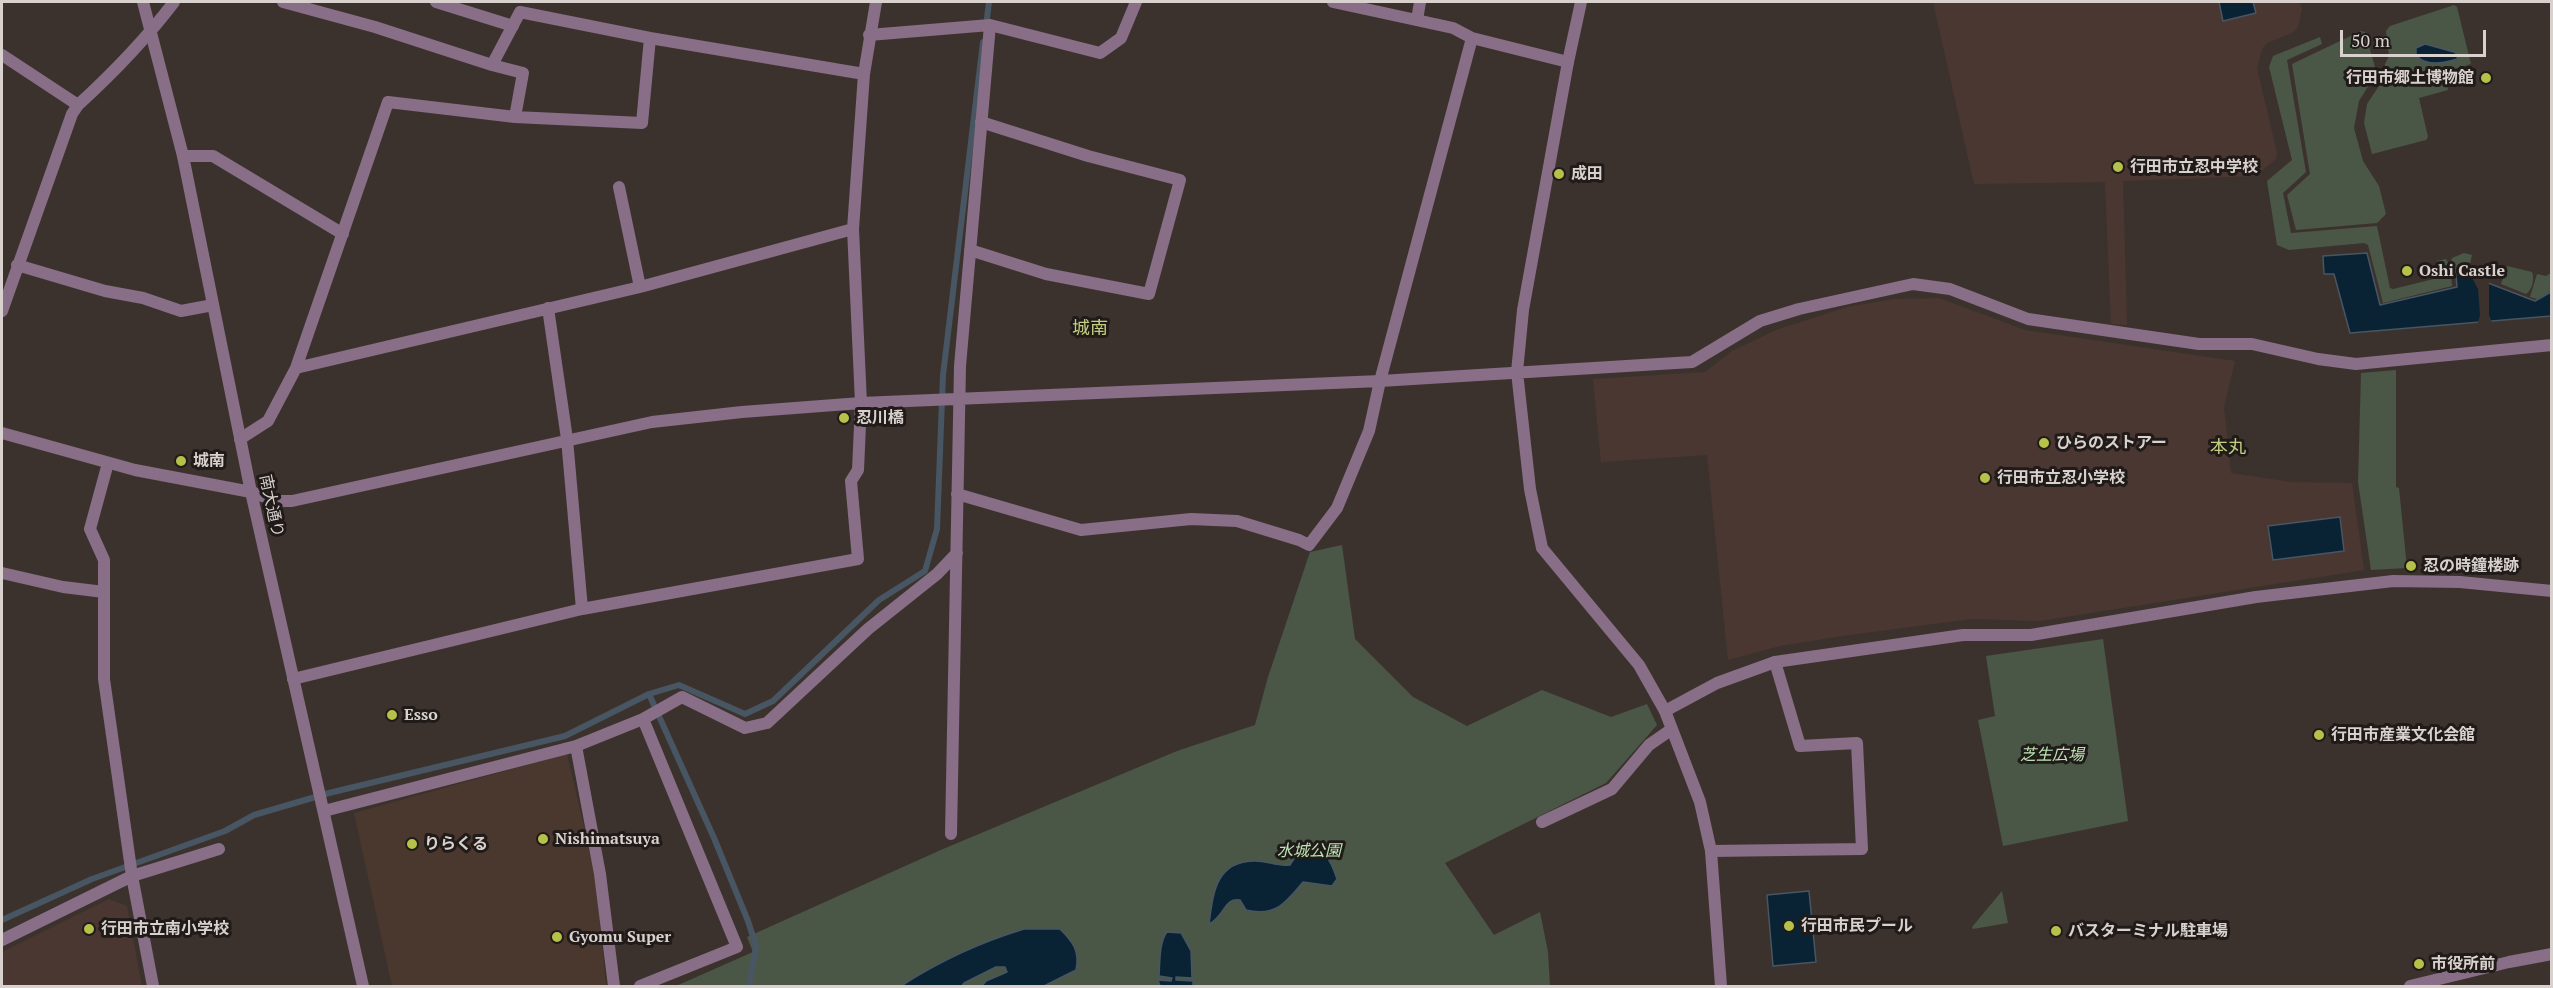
<!DOCTYPE html>
<html>
<head>
<meta charset="utf-8">
<style>
  body { margin:0 }
  #map { position:relative; width:2553px; height:988px; overflow:hidden; background:#3c322d; font-family:"PT Serif",serif }
  canvas { display:block }
  .frame { position:absolute; inset:0; border:3px solid #d8d1ce; pointer-events:none }
  .scale { position:absolute; left:2340px; top:30px; width:146px; height:27px; box-sizing:border-box; border:3px solid #d8d1ce; border-top:0; padding-left:8px; font-size:18px; line-height:21px; white-space:nowrap; color:#d8d1ce; -webkit-text-stroke:4px #201b19; paint-order:stroke }
</style>
</head>
<body>
<div id="map">
<canvas width="2553" height="988"></canvas>
<div class="frame"></div>
<div class="scale">50 m</div>
</div>
<script>
const context = document.querySelector('canvas').getContext('2d');
context.lineJoin = 'round';
function fillPath(path, color) {
  context.fillStyle = color;
  context.fill(path, 'evenodd');
}
function trace(path, color, width, dash) {
  context.strokeStyle = color;
  context.lineWidth = width;
  context.lineCap = dash ? 'butt' : 'round';
  context.setLineDash(dash || []);
  context.stroke(path);
}
function label(font, color, halo, rows, align = 'center') {
  context.font = font + ' "PT Serif","Noto Sans JP",serif';
  context.lineWidth = 6;
  context.setLineDash([]);
  context.textBaseline = 'middle';
  context.strokeStyle = halo;
  context.fillStyle = color;
  for (const [text, x, y, turn = 0] of rows) {
    context.save();
    context.translate(x, y);
    context.rotate((+turn || 0) * Math.PI / 180);
    context.textAlign = isNaN(turn) ? turn : align;
    if (halo) context.strokeText(text, 0, 0);
    context.fillText(text, 0, 0);
    context.restore();
  }
}
fillPath(new Path2D(`
  M 567,754 L 595,874 L 606,986 L 392,986 L 354,813 Z`), '#4a382f');
fillPath(new Path2D(`
  M 1933,2 L 2299,2 L 2302,8 L 2298,27 L 2292,33 L 2267,43 L 2262,49 L 2257,68 L 2277,153 L 2276,159 L 2255,176 L 2123,181 L 2127,325 L 2111,324 L 2105,182 L 1974,184 Z
  M 1939,298 L 2025,330 L 2235,361 L 2224,407 L 2231,473 L 2291,482 L 2352,483 L 2364,570 L 2040,621 L 1971,619 L 1842,636 L 1780,646 L 1728,660 L 1707,455 L 1601,462 L 1593,379 L 1705,372 L 1732,351 L 1776,330 L 1847,307 L 1895,299 Z
  M 109,899 L 127,906 L 142,986 L 2,986 L 2,952 Z`), '#4b3731');
fillPath(new Path2D(`
  M 2454,5 L 2457,7 L 2471,64 L 2448,71 L 2446,73 L 2448,90 L 2419,98 L 2428,137 L 2426,140 L 2372,154 L 2364,123 L 2367,104 L 2383,80 L 2385,64 L 2389,56 L 2386,31 L 2390,26 Z
  M 2361,31 L 2365,32 L 2375,67 L 2372,80 L 2359,101 L 2354,128 L 2363,161 L 2379,186 L 2386,214 L 2377,223 L 2296,230 L 2287,195 L 2310,174 L 2292,64 Z
  M 2320,37 L 2322,44 L 2287,60 L 2306,172 L 2283,193 L 2291,233 L 2377,226 L 2390,288 L 2393,289 L 2438,278 L 2437,261 L 2446,259 L 2450,266 L 2452,258 L 2464,253 L 2472,255 L 2468,273 L 2451,273 L 2452,286 L 2383,303 L 2368,245 L 2364,243 L 2289,250 L 2277,245 L 2267,181 L 2292,160 L 2269,67 L 2273,56 Z
  M 2507,266 L 2532,272 C 2535,279 2532,290 2526,294 L 2501,284 Z
  M 2551,273 L 2551,291 L 2537,299 L 2530,297 L 2537,274 L 2546,276 Z
  M 2396,370 L 2396,487 L 2399,488 L 2407,568 L 2371,570 L 2358,482 L 2361,373 Z
  M 1342,545 L 1355,639 L 1413,697 L 1467,726 L 1542,690 L 1611,717 L 1647,704 L 1657,725 L 1606,783 L 1445,863 L 1494,935 L 1540,912 L 1548,952 L 1550,986 L 676,986 L 753,952 L 747,937 L 943,849 L 1177,751 L 1255,725 L 1268,677 L 1310,552 Z
  M 2103,639 L 2128,821 L 2003,846 L 1978,720 L 1995,716 L 1986,656 Z
  M 2002,891 L 2008,923 L 1973,929 L 1972,927 Z`), '#4a5747');
const water = new Path2D(`
  M 2219,2 L 2253,2 L 2256,13 L 2223,21 Z
  M 2425,44 L 2454,52 L 2458,55 L 2457,59 C 2444,63 2425,67 2416,55 L 2416,48 Z
  M 2367,253 L 2380,305 L 2457,287 L 2456,275 L 2462,273 L 2535,301 L 2551,292 L 2551,316 L 2350,333 L 2334,274 L 2324,274 L 2323,256 Z
  M 2340,517 L 2344,551 L 2273,560 L 2268,526 Z
  M 1302,846 C 1326,854 1329,854 1337,879 L 1332,886 L 1303,882 C 1286,903 1275,917 1246,910 L 1240,900 C 1224,897 1225,916 1209,924 C 1213,895 1215,862 1253,861 C 1266,860 1277,867 1290,865 Z
  M 1809,891 L 1816,962 L 1773,966 L 1767,895 Z
  M 1024,929 L 1060,929 C 1073,942 1080,951 1076,970 L 1044,986 L 982,986 L 986,981 L 1007,972 L 1005,967 L 996,967 L 964,983 L 962,986 L 901,986 C 941,960 978,943 1024,929 Z
  M 1167,932 L 1181,933 L 1191,951 L 1192,978 L 1176,977 L 1176,980 L 1193,981 L 1193,986 L 1160,986 L 1158,980 L 1171,981 L 1172,978 L 1159,976 C 1160,963 1159,942 1167,932 Z`);
fillPath(water, '#092234');
trace(water, '#475662', 1.5);
fillPath(new Path2D(`
  M 2471,276 L 2489,280 L 2489,315 L 2493,325 L 2477,326 L 2480,315 L 2478,289 Z`), '#3c322d');
trace(new Path2D(`
  M 986,26 L 989,2
  M 649,694 L 714,838 L 748,921 L 756,946 L 749,986
  M 2,920 L 92,879 L 225,831 L 254,815 L 329,793 L 565,736 L 649,694 L 679,685 L 745,714 L 773,701 L 879,600 L 925,571 L 937,529 L 943,375 L 983,42`), '#475662', 6);
trace(new Path2D(`
  M 283,2 L 375,27 L 492,65
  M 436,2 L 513,26
  M 1333,2 L 1453,28 L 1472,38 L 1568,62
  M 1417,20 L 1420,2
  M 869,35 L 990,25 L 1100,53 L 1121,38 L 1136,2
  M 2,55 L 78,105
  M 515,117 L 642,123 L 650,38 L 864,74
  M 183,156 L 213,156 L 343,234
  M 619,187 L 640,287
  M 970,250 L 1046,274 L 1149,294 L 1180,180 L 1088,156 L 981,122
  M 17,265 L 105,291 L 143,298 L 181,311 L 213,305
  M 548,308 L 567,439 L 582,609
  M 2,311 L 72,114 L 78,105 C 113,73 145,40 174,2
  M 296,368 L 640,287 L 853,229 L 864,74 L 876,2
  M 1517,372 L 1530,489 L 1542,548 L 1639,665 L 1665,711 L 1700,802 L 1711,851 L 1862,849 L 1857,743 L 1800,746 L 1775,662
  M 240,439 L 268,421 L 296,368 L 388,102 L 515,117 L 523,73 L 492,65 L 520,12 L 650,38
  M 108,463 L 90,529 L 104,560 L 104,679 L 132,876 L 153,986
  M 251,492 L 277,501 L 292,501 L 652,422 L 742,412 L 861,403 L 1380,381 L 1692,362 L 1760,321 L 1799,309 L 1913,284 L 1950,289 L 2028,319 L 2199,344 L 2252,344 L 2318,359 L 2356,364 L 2552,345
  M 957,494 L 1081,530 L 1191,519 L 1237,521 L 1299,540 L 1309,545 L 1337,508 L 1369,431 L 1380,381 L 1472,38
  M 2,573 L 63,587 L 104,592
  M 293,679 L 582,609 L 858,559 L 851,481 L 858,470 L 861,403 L 853,229
  M 643,719 L 682,697 L 745,728 L 767,723 L 868,629 L 937,574 L 957,553
  M 576,746 L 600,874 L 614,986
  M 324,811 L 576,746 L 643,719 L 737,947 L 640,986
  M 1542,822 L 1612,789 L 1649,745 L 1672,729
  M 951,834 L 960,366 L 990,25
  M 2,940 L 132,876 L 219,849`), '#886e86', 12);
trace(new Path2D(`
  M 143,2 L 183,156 L 251,492 L 363,986
  M 1517,372 L 1523,310 L 1568,62 L 1581,2
  M 2,433 L 135,470 L 251,492
  M 1665,711 L 1717,683 L 1775,662 L 1963,635 L 2031,635 L 2256,597 L 2393,581 L 2460,582 L 2552,591
  M 1711,851 L 1721,986
  M 2410,986 L 2509,962 L 2552,954`), '#886e86', 12);
for (const [x, y, r, color] of [
  [2486,78,6,"#b6c149"],
  [2118,167,6,"#b6c149"],
  [1559,174,6,"#b6c149"],
  [2407,271,6,"#b6c149"],
  [844,418,6,"#b6c149"],
  [2044,443,6,"#b6c149"],
  [181,461,6,"#b6c149"],
  [1985,478,6,"#b6c149"],
  [2411,566,6,"#b6c149"],
  [392,715,6,"#b6c149"],
  [2319,735,6,"#b6c149"],
  [543,839,6,"#b6c149"],
  [412,844,6,"#b6c149"],
  [1789,926,6,"#b6c149"],
  [89,929,6,"#b6c149"],
  [2056,931,6,"#b6c149"],
  [557,937,6,"#b6c149"],
  [2419,964,6,"#b6c149"]
]) {
  const dot = new Path2D();
  dot.arc(x, y, r, 0, 2 * Math.PI);
  context.fillStyle = color;
  context.fill(dot);
  trace(dot, '#201b19', 2);
}
label('bold 16px', '#d8d1ce', '#201b19', [
  ["行田市郷土博物館",2474,78,"right"],
  ["行田市立忍中学校",2130,167],
  ["成田",1571,174],
  ["Oshi Castle",2419,271],
  ["忍川橋",856,418],
  ["ひらのストアー",2056,443],
  ["城南",193,461],
  ["行田市立忍小学校",1997,478],
  ["忍の時鐘楼跡",2423,566],
  ["Esso",404,715],
  ["行田市産業文化会館",2331,735],
  ["Nishimatsuya",555,839],
  ["りらくる",424,844],
  ["行田市民プール",1801,926],
  ["行田市立南小学校",101,929],
  ["バスターミナル駐車場",2068,931],
  ["Gyomu Super",569,937],
  ["市役所前",2431,964]
], 'left');
label('16px', '#d8d1ce', '#201b19', [
  ["南大通り",271,506,78]
]);
label('italic 16px', '#bce4b4', '#201b19', [
  ["芝生広場",2052,755],
  ["水城公園",1309,851]
]);
label('18px', '#c4ce81', '#201b19', [
  ["城南",1090,329],
  ["本丸",2228,448]
]);
</script>
</body>
</html>
